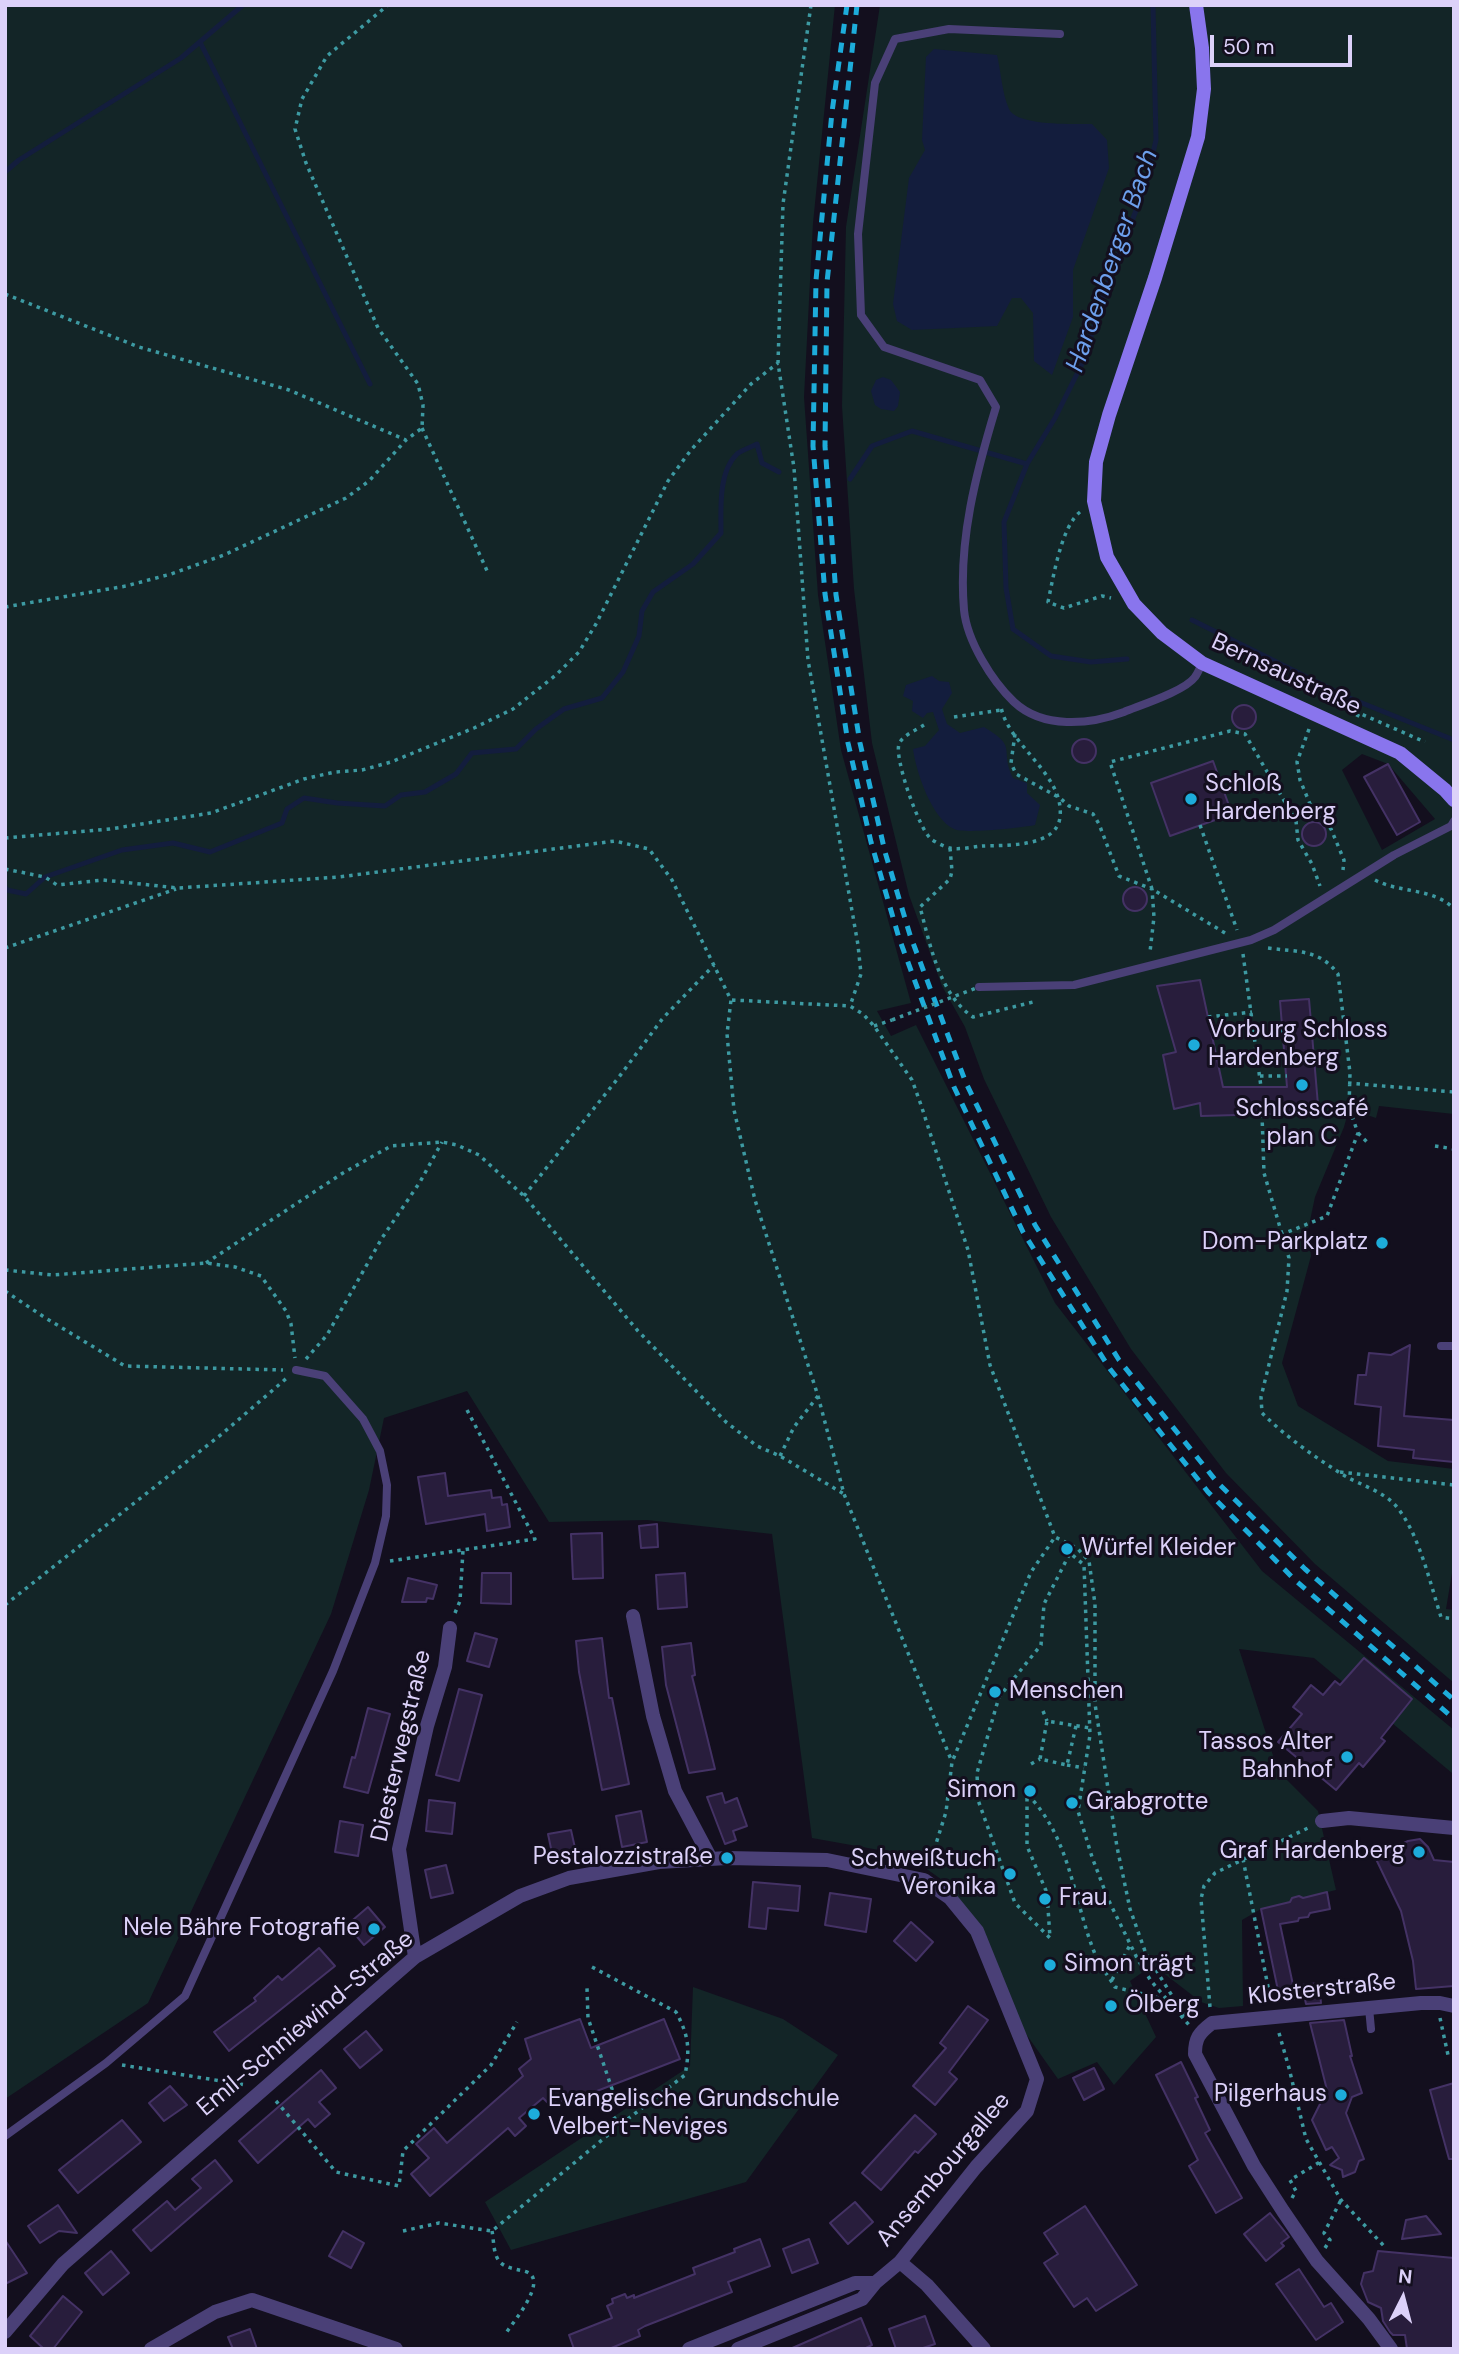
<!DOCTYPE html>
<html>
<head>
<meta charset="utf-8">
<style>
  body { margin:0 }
  #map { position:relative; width:1459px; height:2354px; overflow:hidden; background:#130f1e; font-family:"DM Sans",sans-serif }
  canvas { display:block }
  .frame { position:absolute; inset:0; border:7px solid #dcd1f9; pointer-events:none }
  .north { position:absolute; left:1368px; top:2263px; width:70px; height:70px; -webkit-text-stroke:5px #130f1e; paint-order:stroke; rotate:6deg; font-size:19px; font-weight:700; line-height:28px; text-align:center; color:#dcd1f9 }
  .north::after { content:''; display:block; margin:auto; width:24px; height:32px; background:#dcd1f9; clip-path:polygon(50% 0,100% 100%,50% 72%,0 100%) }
  .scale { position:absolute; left:1210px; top:35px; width:142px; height:32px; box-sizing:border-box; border:4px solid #dcd1f9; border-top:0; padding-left:9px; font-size:21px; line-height:24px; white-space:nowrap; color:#dcd1f9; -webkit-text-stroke:5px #130f1e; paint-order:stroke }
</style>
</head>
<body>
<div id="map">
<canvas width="1459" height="2354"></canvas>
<div class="frame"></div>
<div class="north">N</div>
<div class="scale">50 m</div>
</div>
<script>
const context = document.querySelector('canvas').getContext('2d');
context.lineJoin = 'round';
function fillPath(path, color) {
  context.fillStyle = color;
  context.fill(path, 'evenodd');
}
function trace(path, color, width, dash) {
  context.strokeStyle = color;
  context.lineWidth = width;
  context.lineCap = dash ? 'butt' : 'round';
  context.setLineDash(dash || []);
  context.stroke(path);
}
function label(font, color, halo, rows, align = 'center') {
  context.font = font + ' "DM Sans",sans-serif';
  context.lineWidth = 6;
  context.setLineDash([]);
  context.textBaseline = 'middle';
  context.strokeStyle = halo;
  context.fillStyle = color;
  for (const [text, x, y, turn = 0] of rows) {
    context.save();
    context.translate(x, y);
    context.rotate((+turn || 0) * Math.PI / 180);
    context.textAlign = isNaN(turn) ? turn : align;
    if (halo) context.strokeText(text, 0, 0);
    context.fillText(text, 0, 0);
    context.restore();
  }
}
fillPath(new Path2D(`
  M 5,5 L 835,5 L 813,223 L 804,397 L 818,595 L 841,750 L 911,1003 L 877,1011 L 891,1036 L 916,1025 L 1055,1303 L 1262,1571 L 1454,1730 L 1452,1773 L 1314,1658 L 1239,1649 L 1278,1771 L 1318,1811 L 1336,1890 L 1303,1898 L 1299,1896 L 1292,1898 L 1290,1902 L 1261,1909 L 1242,1920 L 1243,2006 L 1219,2008 L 1201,2002 L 1153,1965 L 1130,1981 L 1156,2037 L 1114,2085 L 1097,2062 L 1058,2079 L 1004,2003 L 945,1882 L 907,1855 L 812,1838 L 772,1534 L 647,1520 L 549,1522 L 467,1391 L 384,1418 L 369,1490 L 331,1614 L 148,2003 L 5,2099 Z
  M 880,5 L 1454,5 L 1454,1114 L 1379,1106 L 1376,1118 L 1349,1109 L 1344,1127 L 1315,1197 L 1308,1230 L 1311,1256 L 1282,1363 L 1298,1406 L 1388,1461 L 1454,1469 L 1454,1561 L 1446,1609 L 1454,1610 L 1454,1683 L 1315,1564 L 1226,1473 L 1131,1349 L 1051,1217 L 984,1079 L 965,1027 L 942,986 L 909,895 L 872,743 L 854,589 L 842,406 L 846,227 ZM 1362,754 L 1388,764 L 1435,819 L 1382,850 L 1342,770 Z
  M 693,1987 L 783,2019 L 838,2055 L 746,2182 L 511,2250 L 485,2202 L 690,2066 Z`), '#132527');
fillPath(new Path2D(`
  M 934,49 L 997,55 C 1001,72 1002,93 1009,109 C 1016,126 1074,124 1092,124 L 1107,140 L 1109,168 L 1073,270 L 1073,317 L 1052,375 L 1034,361 L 1033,313 L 1021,298 L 1012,298 L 997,326 L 912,330 L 897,321 L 893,304 L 909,178 L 925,150 L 922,140 L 926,57 Z
  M 883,377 L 891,380 L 900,392 L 898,406 L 894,411 L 881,409 L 875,405 L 871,391 L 876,380 Z
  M 932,676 L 939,681 L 949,682 L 952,693 L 942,709 L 947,724 L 960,733 L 984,727 C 1019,748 999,748 1013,778 L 1027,783 L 1027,793 L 1040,805 L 1035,825 C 1021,828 964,834 954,829 C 932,819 916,772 913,749 L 925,746 L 939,730 L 933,712 L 927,713 L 923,718 L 912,711 L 913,701 L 903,696 L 906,685 Z`), '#131d3d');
trace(new Path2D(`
  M 200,42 L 370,384
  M 5,172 L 19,160 L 181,58 L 243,5
  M 850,479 L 872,446 L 912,431 L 1027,464
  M 1192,620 L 1347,697 L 1454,740
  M 1127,659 L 1091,662 L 1051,656 L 1013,629 L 1006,588 L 1004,522 L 1027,464 L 1055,418 L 1084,360 L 1102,299 L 1145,187 L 1156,140 L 1153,5
  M 5,887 L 7,890 L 26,894 L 45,877 L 122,850 L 173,843 L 210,852 L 282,823 L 287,809 L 304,798 L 337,803 L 385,806 L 401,795 L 425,792 L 456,774 L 472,753 L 516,749 L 536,729 L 564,709 L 602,698 L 623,672 L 639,636 L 642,611 L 653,592 L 693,564 L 721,533 C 721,510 718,472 737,454 C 742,450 751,447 757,444 L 762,463 L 779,472`), '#131d3d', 5);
const building = new Path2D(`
  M1232 717a12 12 0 1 1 24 0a12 12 0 1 1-24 0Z
  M1072 751a12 12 0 1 1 24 0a12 12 0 1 1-24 0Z
  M 1213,761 L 1232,814 L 1170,836 L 1151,783 Z
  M 1388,764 L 1420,822 L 1397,835 L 1364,777 Z
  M1302 834a12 12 0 1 1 24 0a12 12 0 1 1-24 0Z
  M1123 899a12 12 0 1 1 24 0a12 12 0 1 1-24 0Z
  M 1200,980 L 1223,1087 L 1287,1087 L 1280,1001 L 1309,999 L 1318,1105 L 1308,1113 L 1201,1116 L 1200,1103 L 1174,1109 L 1163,1055 L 1176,1052 L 1157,986 Z
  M 1410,1345 L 1404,1416 L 1454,1420 L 1454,1462 L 1413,1458 L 1414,1450 L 1378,1446 L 1381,1407 L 1355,1404 L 1358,1375 L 1366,1375 L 1369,1353 L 1391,1355 Z
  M 445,1473 L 448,1496 L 491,1490 L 492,1498 L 501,1497 L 502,1505 L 507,1504 L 510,1527 L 487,1531 L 485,1514 L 426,1524 L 418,1477 Z
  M 657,1524 L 658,1547 L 641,1548 L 639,1526 Z
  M 602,1533 L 603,1578 L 573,1579 L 571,1534 Z
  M 482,1573 L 511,1573 L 511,1604 L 481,1603 Z
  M 685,1573 L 687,1607 L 658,1609 L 656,1575 Z
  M 408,1578 L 437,1585 L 433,1599 L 427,1598 L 426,1602 L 402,1602 Z
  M 475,1633 L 497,1639 L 489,1667 L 467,1661 Z
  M 602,1638 L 609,1698 L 612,1698 L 629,1784 L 602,1790 L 579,1672 L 576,1641 Z
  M 691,1643 L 695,1675 L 692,1676 L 715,1769 L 689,1773 L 666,1685 L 662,1647 Z
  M 1364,1658 L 1412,1699 L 1381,1738 L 1385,1741 L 1363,1767 L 1359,1763 L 1336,1790 L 1278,1742 L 1302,1714 L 1293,1707 L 1311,1685 L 1323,1695 L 1335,1681 L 1340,1685 Z
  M 459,1689 L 482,1695 L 459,1781 L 436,1775 Z
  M 368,1708 L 390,1714 L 368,1793 L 344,1787 L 352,1757 L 355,1758 Z
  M 722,1793 L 725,1803 L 737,1798 L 747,1826 L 733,1831 L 736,1840 L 725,1844 L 707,1797 Z
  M 429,1800 L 455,1803 L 452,1834 L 426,1831 Z
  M 641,1811 L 647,1842 L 622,1847 L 616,1816 Z
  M 340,1821 L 363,1825 L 358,1856 L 335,1852 Z
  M 571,1830 L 577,1857 L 554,1863 L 548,1834 Z
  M 1420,1839 L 1428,1847 L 1434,1860 L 1454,1862 L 1454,1986 L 1416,1989 L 1413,1961 L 1401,1911 L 1375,1857 L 1408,1841 Z
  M 446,1865 L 453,1893 L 431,1898 L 425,1870 Z
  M 753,1882 L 800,1886 L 798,1911 L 768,1908 L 766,1929 L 749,1927 Z
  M 1327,1892 L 1330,1909 L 1310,1913 L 1308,1917 L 1299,1918 L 1298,1921 L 1280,1924 L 1296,1999 L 1280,2000 L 1261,1909 L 1290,1902 L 1292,1898 L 1299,1896 L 1303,1898 Z
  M 830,1893 L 871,1899 L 866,1932 L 825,1925 Z
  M 368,1907 L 385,1927 L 364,1945 L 347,1925 Z
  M 911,1922 L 933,1942 L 916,1961 L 894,1941 Z
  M 319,1948 L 335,1966 L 229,2051 L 214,2032 L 256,2001 L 254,1998 L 278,1976 L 282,1980 Z
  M 1319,1983 L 1321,2003 L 1306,2004 L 1302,1985 Z
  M 968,2006 L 988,2020 L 949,2072 L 957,2079 L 935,2105 L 913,2086 L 946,2048 L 940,2043 Z
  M 580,2019 L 591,2048 L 664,2019 L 680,2059 L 563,2104 L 561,2099 L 548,2103 L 543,2098 L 519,2118 L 526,2126 L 515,2136 L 508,2128 L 430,2196 L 411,2174 L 429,2158 L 416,2144 L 434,2128 L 447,2143 L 523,2076 L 519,2069 L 531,2059 L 525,2039 Z
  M 1344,2020 L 1352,2056 L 1350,2056 L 1362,2093 L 1352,2097 L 1346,2113 L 1364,2159 L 1359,2161 L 1355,2172 L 1343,2177 L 1342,2170 L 1330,2165 L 1339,2158 L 1332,2147 L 1326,2150 L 1312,2120 L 1327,2090 L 1310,2023 Z
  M 366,2031 L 382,2050 L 360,2068 L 344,2049 Z
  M 1181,2062 L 1198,2097 L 1195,2098 L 1210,2130 L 1205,2133 L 1242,2198 L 1216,2213 L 1189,2166 L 1198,2160 L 1156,2075 Z
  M 1094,2068 L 1104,2089 L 1084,2100 L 1073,2078 Z
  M 321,2070 L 336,2088 L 319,2102 L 330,2114 L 315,2127 L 308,2119 L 258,2163 L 239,2141 Z
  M 1454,2083 L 1454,2159 L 1449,2159 L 1430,2090 Z
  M 170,2086 L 187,2105 L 164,2121 L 149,2103 Z
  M 915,2115 L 936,2134 L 918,2153 L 915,2151 L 881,2190 L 862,2173 Z
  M 122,2120 L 141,2142 L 78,2193 L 59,2170 Z
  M 215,2160 L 232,2181 L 151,2251 L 133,2230 L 167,2201 L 175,2210 L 201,2188 L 192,2179 Z
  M 855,2202 L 873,2222 L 848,2244 L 830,2223 Z
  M 58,2205 L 77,2233 L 59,2231 L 40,2243 L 28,2226 Z
  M 1085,2206 L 1137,2285 L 1096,2311 L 1087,2298 L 1074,2307 L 1044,2263 L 1058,2254 L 1044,2233 Z
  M 1270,2213 L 1289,2237 L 1281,2243 L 1284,2246 L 1266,2261 L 1244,2234 Z
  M 1426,2216 L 1441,2234 L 1402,2239 L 1406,2220 Z
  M 343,2231 L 364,2243 L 351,2268 L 329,2256 Z
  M 760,2239 L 770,2266 L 728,2282 L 732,2292 L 645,2326 L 638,2330 L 640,2336 L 609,2349 L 574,2349 L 569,2335 L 612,2318 L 607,2306 L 613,2303 L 612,2299 L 625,2294 L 627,2298 L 634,2295 L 634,2298 L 695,2274 L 693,2268 L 735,2252 L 734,2249 Z
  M 809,2239 L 818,2263 L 792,2273 L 783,2249 Z
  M 5,2240 L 27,2273 L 5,2284 Z
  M 111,2251 L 129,2273 L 103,2295 L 85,2273 Z
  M 1378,2251 L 1454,2258 L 1454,2349 L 1407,2349 L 1405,2335 L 1393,2335 L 1390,2332 L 1383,2321 L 1381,2308 L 1368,2302 L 1361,2284 L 1364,2273 L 1373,2271 Z
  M 1299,2269 L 1324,2307 L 1331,2303 L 1343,2322 L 1316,2340 L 1276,2284 Z
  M 63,2296 L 82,2312 L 53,2349 L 44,2349 L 30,2336 Z
  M 925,2316 L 935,2344 L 920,2349 L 896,2349 L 889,2329 Z
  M 861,2318 L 872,2345 L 864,2349 L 790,2349 Z
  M 250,2329 L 257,2349 L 233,2349 L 228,2337 Z`);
fillPath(building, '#281d3c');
trace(building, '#443265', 2);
trace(new Path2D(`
  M 811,5 L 783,204 L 778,363 L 794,468 L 808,660 L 858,945 L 861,974 L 850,1006
  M 5,294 L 139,347 L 289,390 L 406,440 L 422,428 L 423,405 L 418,384 L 378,328 L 306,163 L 295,129 L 302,99 L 327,56 L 388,5
  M 422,428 L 489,575
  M 1080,512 C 1061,527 1053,579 1048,602 L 1064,608 L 1102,596 L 1111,598
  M 5,607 L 126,586 L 171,574 L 224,555 L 346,498 L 369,481 L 406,440
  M 954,717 L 1001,710
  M 1357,717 L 1359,713 L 1425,742
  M 924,725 C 916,730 902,736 899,744 C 894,758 919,829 931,839 C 935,842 945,847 950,848 C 959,850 972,847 982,846 C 1004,845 1057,848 1060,817 C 1065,775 1008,745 1001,707
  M 1309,729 L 1297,762 L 1300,780 L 1313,811 L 1331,829 L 1344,860 L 1343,870
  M 1015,734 L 1011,763 L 1016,774 L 1060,798 L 1069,806 L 1093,814 L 1099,824 L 1119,876 L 1152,889 L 1154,917 L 1150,952
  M 1200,825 L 1237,930
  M 5,838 L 110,829 L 211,813 L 304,779 L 335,772 L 362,770 L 391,762 L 474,728 L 513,709 L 556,675 L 579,652 L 596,624 L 668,481 L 691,450 L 751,384 L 778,363
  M 950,848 L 952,871 L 950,879 L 920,907 C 930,944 939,994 973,1017 L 1037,1001
  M 5,869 L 45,877 L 57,885 L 103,880 L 178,888 L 339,877 L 615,841 L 649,849 L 672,880 L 731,1000 L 727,1034 L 734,1110 L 755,1200 L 818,1396 L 844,1494 L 952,1762
  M 1375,880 C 1399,893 1435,888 1454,909
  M 1225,933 L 1152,889 L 1110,762 L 1230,731 L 1245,734 L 1296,821 L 1298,840 L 1312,864 L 1320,886
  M 5,948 L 176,889
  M 1268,948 C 1296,952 1320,949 1338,974 L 1350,1073 L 1349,1108 L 1358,1133 L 1327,1216 L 1283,1234
  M 1243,954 L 1261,1087
  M 732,1000 L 850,1006 L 863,1014 L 874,1026 L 912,1080 L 921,1105 L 968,1250 L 990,1365 L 1055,1537 L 1077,1548 L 1089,1561 L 1095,1604 L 1095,1704 L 1117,1847 L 1130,1909 L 1146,1954 L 1186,2018
  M 1208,1017 L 1252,1012
  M 874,1026 L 892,1020
  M 1255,1033 L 1283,1031
  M 1258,1060 L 1285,1060
  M 1260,1076 L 1287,1076
  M 1348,1083 L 1454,1092
  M 1262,1114 L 1264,1173 L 1289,1258 L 1287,1291 L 1261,1397 L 1262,1413 C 1286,1437 1316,1458 1345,1476 C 1361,1485 1384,1492 1396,1506 C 1419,1533 1430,1583 1441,1617 L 1454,1619
  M 1358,1133 L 1367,1142
  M 1435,1146 L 1454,1149
  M 524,1196 L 619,1077 L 663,1018 L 714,965
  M 206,1263 L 343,1173 L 391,1146 L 442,1142 L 457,1145 L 479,1155 L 524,1196 L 638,1331 L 726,1422 L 757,1446 L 780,1456 L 844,1494
  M 5,1270 L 53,1275 L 206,1263 L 235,1267 L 261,1276 L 286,1311 L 291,1324 L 295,1358
  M 5,1291 L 44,1317 L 125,1366 L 283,1370
  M 306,1359 L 327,1335 L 382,1238 L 420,1182 L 442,1142
  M 780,1456 L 794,1427 L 818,1396
  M 1340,1472 L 1454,1485
  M 390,1561 L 535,1539 L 466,1408
  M 5,1605 L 223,1433 L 288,1377
  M 455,1613 L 460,1601 L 463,1550
  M 1043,1711 L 1047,1721
  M 1076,1726 L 1067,1765 L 1040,1759 L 1047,1721 L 1090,1728
  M 1031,1764 L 1040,1759
  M 1067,1765 L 1084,1768
  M 1243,1859 L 1271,2002
  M 929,1866 L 946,1812 L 952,1762 L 1031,1572 L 1055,1537
  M 592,1967 L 676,2012 C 689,2036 690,2049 685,2075 L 620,2125
  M 1112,1980 L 1130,1945
  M 1167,2000 L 1115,1987 C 1109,1977 1100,1966 1095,1954 C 1073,1900 1071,1838 1027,1794 L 1027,1846 L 1047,1893 L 1050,1938 L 1015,1903 L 978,1800 L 977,1773 L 999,1697 L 1041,1645 L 1044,1604 L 1070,1553 L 1084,1565 L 1090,1735 L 1078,1811 L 1092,1857 L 1108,1899 L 1137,1958 L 1151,1981 L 1189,2025
  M 1210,2007 L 1201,1899 L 1204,1886 L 1215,1873 L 1310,1827
  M 1440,2018 L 1448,2055 L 1454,2054
  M 1279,2033 L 1289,2068 L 1306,2139 L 1341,2200 L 1384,2246
  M 122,2065 L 246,2085
  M 276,2101 L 336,2172 L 399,2186 L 403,2151 L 491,2065 L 517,2022
  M 1292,2198 L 1296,2191 L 1290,2180 L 1320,2162
  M 403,2231 L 439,2223 L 492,2231 L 620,2125 L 606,2107 L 612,2089 L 588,2018 L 587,1988
  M 492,2231 C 494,2241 493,2256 501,2263 C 508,2269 518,2269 527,2272 C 548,2281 514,2321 506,2333
  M 1325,2248 L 1330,2240 L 1324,2233 L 1341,2200`), '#3d9aa2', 3.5, [3.5, 5]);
trace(new Path2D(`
  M 1060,34 L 949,29 L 895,39 L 875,83 L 858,234 L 861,315 L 884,347 L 980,380 L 996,407 C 976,473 958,541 964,610 C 967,641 992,681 1014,702 C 1043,729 1089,725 1124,712 C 1141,705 1185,691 1195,677 C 1198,673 1200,668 1202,663
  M 979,987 L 1074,985 L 1251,940 L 1274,930 L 1394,855 L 1451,826 L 1454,821
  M 1441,1346 L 1454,1346
  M 1369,2008 L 1371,2029
  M 5,2136 L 106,2063 L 185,1996 L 333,1671 L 375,1563 L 386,1516 L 387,1485 L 380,1451 L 363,1419 L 325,1376 L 296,1370`), '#4a4077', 8);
trace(new Path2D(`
  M 633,1616 L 653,1716 L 675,1791 L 711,1859
  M 1322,1821 L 1349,1818 L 1454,1828
  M 415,1957 L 399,1849 L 427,1726 L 445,1667 L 450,1628
  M 900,2262 L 927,2285 L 984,2349
  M 5,2332 L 63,2264 L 415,1957 L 520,1896 L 569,1878 L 659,1862 L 727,1858 L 827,1860 L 924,1880 L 950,1898 L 977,1931 L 1037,2079 L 1027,2111 L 976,2167 L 900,2262 L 875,2283 L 862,2299 L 738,2349
  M 151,2349 L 215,2312 L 252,2300 L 396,2349
  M 689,2349 L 855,2283 L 875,2283
  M 1391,2349 L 1369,2319 L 1317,2261 L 1283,2211 L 1254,2166 L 1195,2054 C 1195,2038 1199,2033 1212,2023 L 1421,2003 L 1440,2003 L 1454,2006`), '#4a4077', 14);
trace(new Path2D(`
  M 1196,5 L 1202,48 L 1204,89 L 1198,137 L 1155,278 L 1109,415 L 1096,462 L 1094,501 L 1107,557 L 1134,604 L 1162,633 L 1202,663 L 1400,753 L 1445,790 L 1454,800`), '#8975ed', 14);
trace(new Path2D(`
  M 847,5 L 832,112 L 816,280 L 813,446 L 825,594 L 848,743 L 871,842 L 899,938 L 954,1087 L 1023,1232 L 1110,1369 L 1208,1492 L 1295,1580 L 1454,1719
  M 857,5 L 827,282 L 825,446 L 836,595 L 860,743 L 885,852 L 910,935 L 966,1083 L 1035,1225 L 1119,1360 L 1217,1482 L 1305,1569 L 1454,1700`), '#1dacda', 5, [10, 9]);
trace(new Path2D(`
  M 892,1020 L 979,987`), '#3d9aa2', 3.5, [3.5, 5]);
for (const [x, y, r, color] of [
  [1191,799,7,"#1dacda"],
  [1194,1045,7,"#1dacda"],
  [1302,1085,7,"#1dacda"],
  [1382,1243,7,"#1dacda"],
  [1067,1549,7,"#1dacda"],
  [995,1692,7,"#1dacda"],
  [1347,1757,7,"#1dacda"],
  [1030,1791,7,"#1dacda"],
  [1072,1803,7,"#1dacda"],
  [1419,1852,7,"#1dacda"],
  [727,1858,7,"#1dacda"],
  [1010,1874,7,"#1dacda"],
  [1045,1899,7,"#1dacda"],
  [374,1929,7,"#1dacda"],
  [1050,1965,7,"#1dacda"],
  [1111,2006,7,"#1dacda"],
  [1341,2095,7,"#1dacda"],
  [534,2114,7,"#1dacda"]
]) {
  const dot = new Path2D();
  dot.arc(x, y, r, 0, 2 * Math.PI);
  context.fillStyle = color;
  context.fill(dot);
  trace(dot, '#130f1e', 2.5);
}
label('24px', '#dcd1f9', '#130f1e', [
  ["Bernsaustraße",1286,675,25],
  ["Diesterwegstraße",402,1746,-77],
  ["Klosterstraße",1322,1990,-6],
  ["Emil-Schniewind-Straße",306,2024,-40],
  ["Ansembourgallee",944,2170,-50]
]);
label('24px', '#dcd1f9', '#130f1e', [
  ["Schloß",1205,785],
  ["Hardenberg",1205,813],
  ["Vorburg Schloss",1208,1031],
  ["Hardenberg",1208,1059],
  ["Schlosscafé",1302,1110,"center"],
  ["plan C",1302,1138,"center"],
  ["Dom-Parkplatz",1368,1243,"right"],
  ["Würfel Kleider",1081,1549],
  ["Menschen",1009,1692],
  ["Tassos Alter",1333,1743,"right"],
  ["Bahnhof",1333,1771,"right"],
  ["Simon",1016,1791,"right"],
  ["Grabgrotte",1086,1803],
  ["Graf Hardenberg",1405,1852,"right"],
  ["Pestalozzistraße",713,1858,"right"],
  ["Schweißtuch",996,1860,"right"],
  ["Veronika",996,1888,"right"],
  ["Frau",1059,1899],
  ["Nele Bähre Fotografie",360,1929,"right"],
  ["Simon trägt",1064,1965],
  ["Ölberg",1125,2006],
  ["Pilgerhaus",1327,2095,"right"],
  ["Evangelische Grundschule",548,2100],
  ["Velbert-Neviges",548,2128]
], 'left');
label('italic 26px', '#6d9fec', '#130f1e', [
  ["Hardenberger Bach",1113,261,-71]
]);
</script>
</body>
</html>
